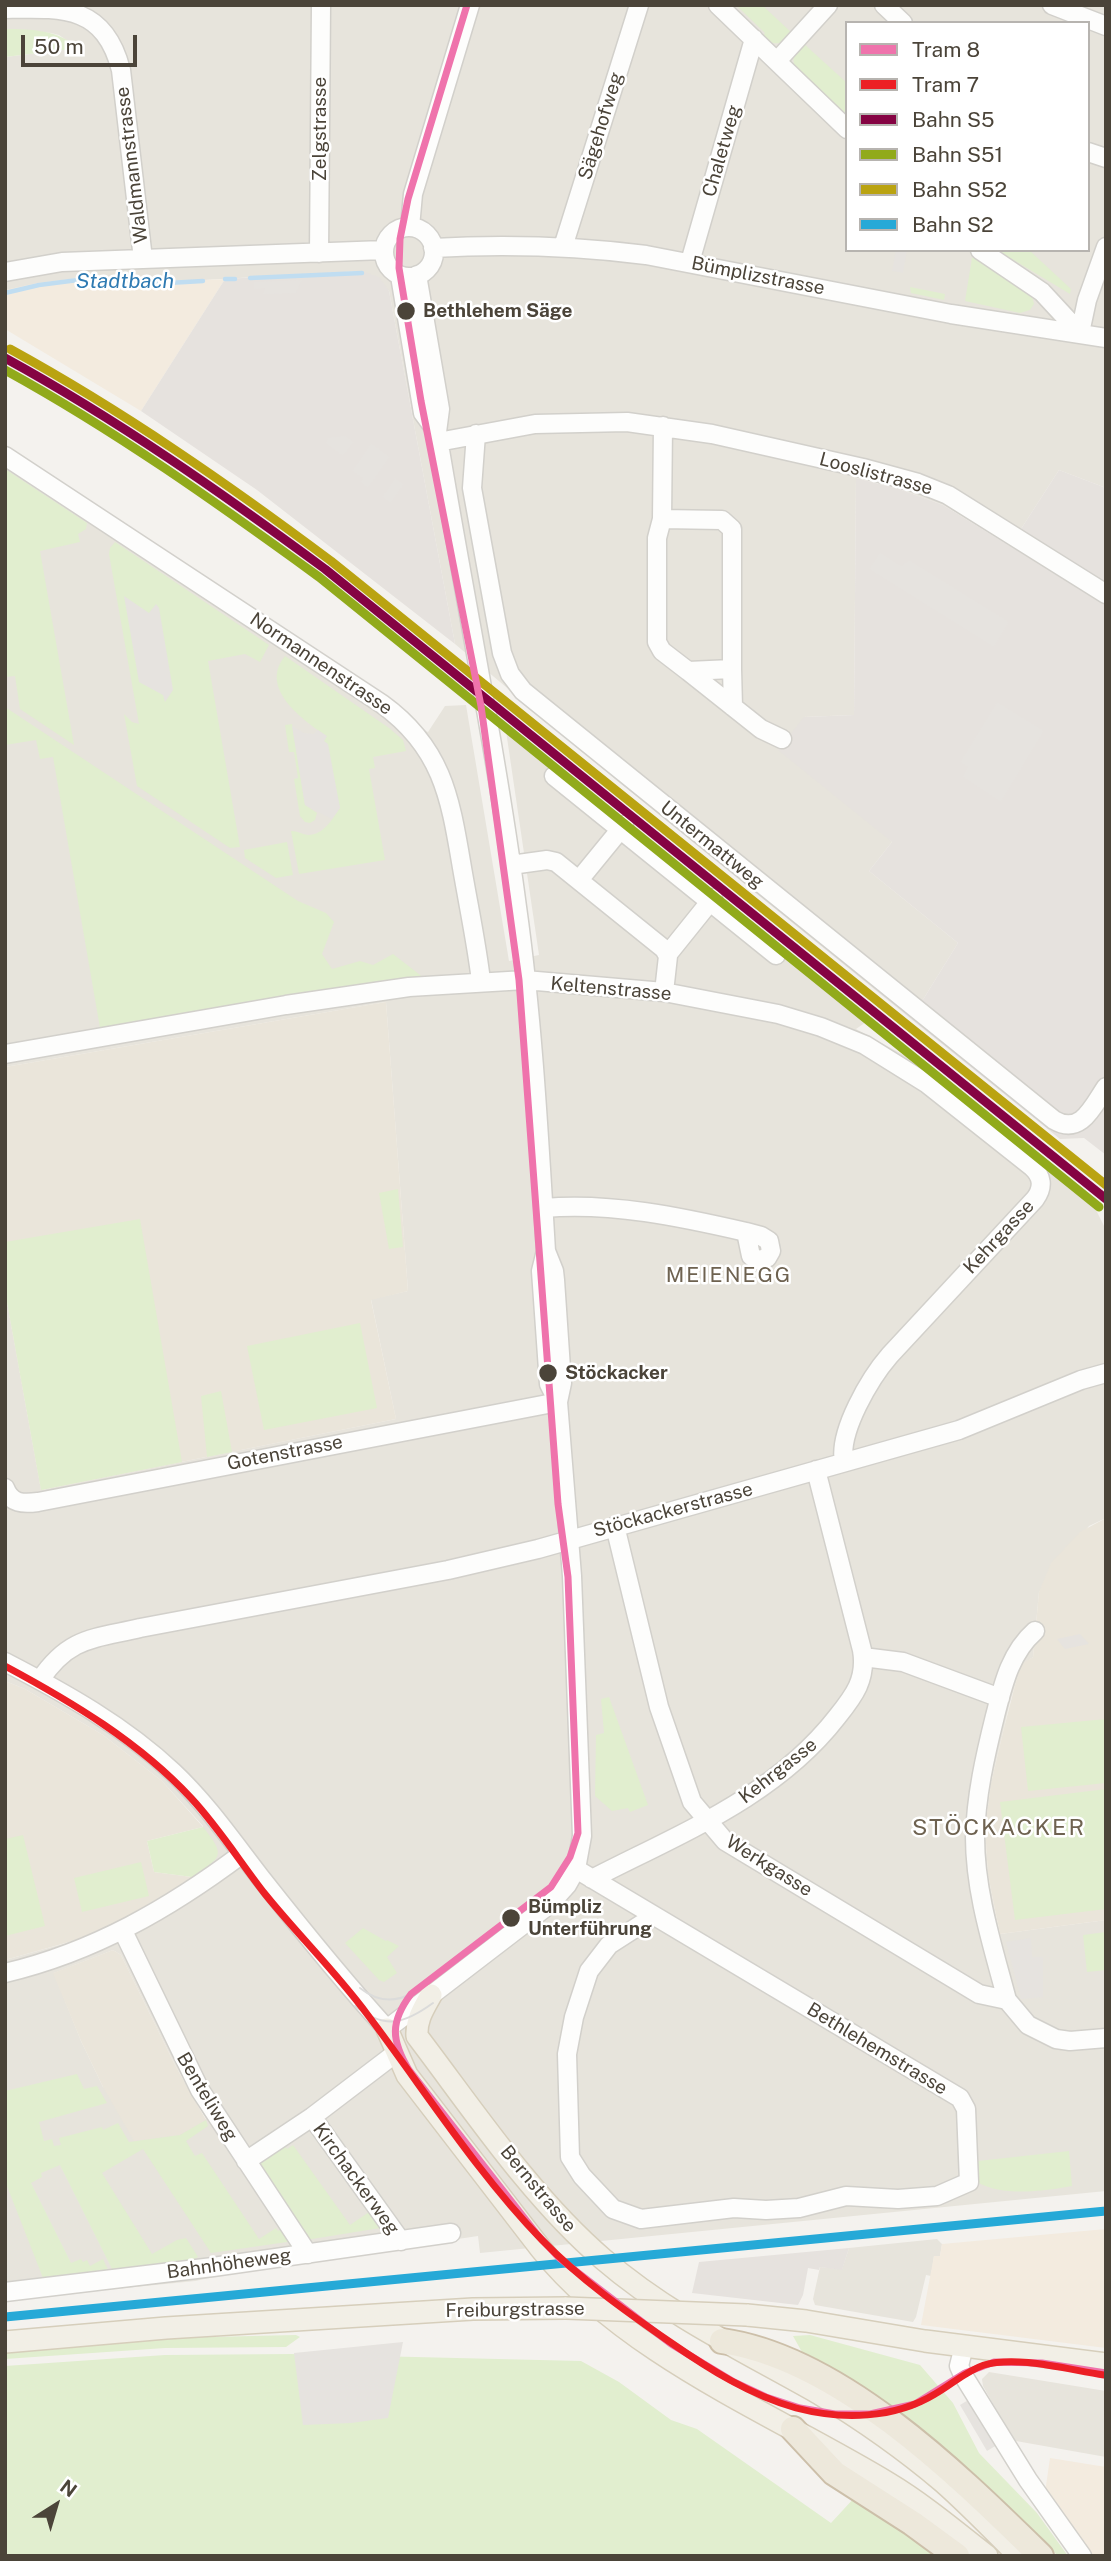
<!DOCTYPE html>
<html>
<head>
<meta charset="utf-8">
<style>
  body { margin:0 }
  #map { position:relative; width:1111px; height:2561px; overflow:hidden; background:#f4f2ee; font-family:"Public Sans",sans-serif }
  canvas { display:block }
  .frame { position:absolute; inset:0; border:7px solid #4b4439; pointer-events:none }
  .legend { position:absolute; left:845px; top:21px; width:245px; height:231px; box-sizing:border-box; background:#fff; border:2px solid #b7b4b0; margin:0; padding:9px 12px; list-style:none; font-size:21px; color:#4b4439 }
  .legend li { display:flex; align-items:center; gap:14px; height:35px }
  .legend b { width:35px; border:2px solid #b7b4b0 }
  .north { position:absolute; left:21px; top:2470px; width:70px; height:70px; -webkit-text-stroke:5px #fff; paint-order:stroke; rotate:37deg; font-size:19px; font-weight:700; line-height:28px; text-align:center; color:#4b4439 }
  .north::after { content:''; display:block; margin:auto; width:24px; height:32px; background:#4b4439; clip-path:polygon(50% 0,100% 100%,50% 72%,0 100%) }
  .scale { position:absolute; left:21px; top:35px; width:116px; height:32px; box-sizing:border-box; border:4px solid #4b4439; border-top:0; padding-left:9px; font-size:21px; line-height:24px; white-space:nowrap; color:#4b4439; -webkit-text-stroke:5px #fff; paint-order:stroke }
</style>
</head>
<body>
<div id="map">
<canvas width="1111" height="2561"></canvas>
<div class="frame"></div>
<ul class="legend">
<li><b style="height:9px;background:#ef73ac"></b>Tram 8</li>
<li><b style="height:9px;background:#ec1f25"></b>Tram 7</li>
<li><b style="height:9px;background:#850343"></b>Bahn S5</li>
<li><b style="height:9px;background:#91aa1b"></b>Bahn S51</li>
<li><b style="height:9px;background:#baa311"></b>Bahn S52</li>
<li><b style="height:9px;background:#26a9d7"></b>Bahn S2</li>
</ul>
<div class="north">N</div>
<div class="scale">50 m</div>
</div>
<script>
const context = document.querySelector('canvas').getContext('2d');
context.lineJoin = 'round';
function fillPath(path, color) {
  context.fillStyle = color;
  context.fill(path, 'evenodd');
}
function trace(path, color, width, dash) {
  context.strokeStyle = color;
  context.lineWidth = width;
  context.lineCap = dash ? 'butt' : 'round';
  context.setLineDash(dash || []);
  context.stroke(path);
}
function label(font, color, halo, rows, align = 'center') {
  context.font = font + ' "Public Sans",sans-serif';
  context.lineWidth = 5;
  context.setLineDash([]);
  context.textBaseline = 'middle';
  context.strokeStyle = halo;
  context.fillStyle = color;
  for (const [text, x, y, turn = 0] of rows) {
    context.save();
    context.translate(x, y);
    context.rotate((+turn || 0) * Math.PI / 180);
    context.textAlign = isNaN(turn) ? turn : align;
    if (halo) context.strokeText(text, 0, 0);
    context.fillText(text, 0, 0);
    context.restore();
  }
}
fillPath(new Path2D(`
  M 5,5 L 1106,5 L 1106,488 L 1059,470 L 1010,546 L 943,505 L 899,489 L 856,478 L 854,715 L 804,717 L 892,842 L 869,871 L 958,943 L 911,1019 L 615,779 L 455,644 L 389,291 L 362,271 L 151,283 L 111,278 L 5,290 L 5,57 L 78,48 L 59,35 L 51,33 L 5,29 ZM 847,23 L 1088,23 L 1088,250 L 847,250 Z
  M 5,445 L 385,698 L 419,727 L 428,732 L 445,706 L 466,705 L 509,961 L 539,955 L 505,724 L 869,1020 L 856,1029 L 920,1064 L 1012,1135 L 1011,1139 L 1095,1208 L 1106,1230 L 1106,1518 L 1089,1526 L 1039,1592 L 1033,1657 L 1021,1666 L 1010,1702 L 991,1783 L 985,1828 L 988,1875 L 1000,1934 L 1106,1920 L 1106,2191 L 480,2253 L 478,2236 L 243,2271 L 195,2281 L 5,2300 L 5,1960 L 77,1940 L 119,1921 L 171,1891 L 190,1877 L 203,1826 L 162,1781 L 103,1735 L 25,1689 L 5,1681 L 5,1291 L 41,1490 L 396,1419 L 371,1299 L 408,1291 L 386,1002 L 5,1067 ZM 113,1950 L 121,1955 L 175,2065 L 206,2119 L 103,2087 L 81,2041 L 54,1973 Z
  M 937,2239 L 942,2244 L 940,2256 L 934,2256 L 931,2276 L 926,2275 L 916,2317 L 913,2322 L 815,2305 L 813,2299 L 820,2267 L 842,2269 L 849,2248 Z
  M 989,2372 L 1106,2391 L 1106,2457 L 1016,2441 L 1012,2438 L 983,2386 L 982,2379 Z`), '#e7e4dc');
fillPath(new Path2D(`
  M 77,278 L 111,278 L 151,283 L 225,279 L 141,411 L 5,329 L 5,290 L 37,283 Z
  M 1106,2229 L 1106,2348 L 921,2325 L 934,2256 L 940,2256 L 942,2244 Z
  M 1050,2458 L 1106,2467 L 1106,2556 L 1089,2556 L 1045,2493 Z`), '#f3ebdf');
fillPath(new Path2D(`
  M 362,271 L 379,277 L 389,291 L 455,644 L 257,490 L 141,411 L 225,279 Z
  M 1059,470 L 1106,488 L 1106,1155 L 1084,1138 L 1060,1139 L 911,1019 L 958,943 L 869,871 L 892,842 L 778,750 L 804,717 L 854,715 L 856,478 L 899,489 L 943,505 L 1010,546 Z
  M 849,2248 L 842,2270 L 820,2267 L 819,2270 L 808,2268 L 803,2295 L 798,2305 L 692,2293 L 699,2262 Z`), '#e6e2de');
fillPath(new Path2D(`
  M 386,1002 L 408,1291 L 371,1300 L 396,1419 L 41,1490 L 5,1291 L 5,1067 Z
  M 1106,1518 L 1106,1920 L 1000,1934 L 988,1875 L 985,1828 L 991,1783 L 1004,1728 L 1019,1670 L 1023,1663 L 1033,1657 L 1039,1592 L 1051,1563 L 1080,1532 Z
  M 5,1681 L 25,1689 L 103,1735 L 162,1781 L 203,1827 L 147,1841 L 154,1872 L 192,1877 L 171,1891 L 119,1921 L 76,1940 L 5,1960 Z
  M 113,1950 L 121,1955 L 175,2065 L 206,2120 L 180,2135 L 134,2141 L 103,2087 L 81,2041 L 53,1973 Z`), '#eae5da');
fillPath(new Path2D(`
  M 736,5 L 762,5 L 792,33 C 782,44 775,48 763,36 L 765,33 Z
  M 5,29 C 33,29 57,30 79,48 L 5,57 Z
  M 803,43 L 847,83 L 847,117 L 794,66 L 793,54 Z
  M 997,250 L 1029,250 L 1071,289 L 1070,294 Z
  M 975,257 L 1032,296 L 1034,304 L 1030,310 L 1020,313 L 965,301 L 972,258 Z
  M 910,287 L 945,294 L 944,300 L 911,293 Z
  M 5,469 L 87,523 L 86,529 L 78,534 L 80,542 L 40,551 L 74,745 L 20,709 L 15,676 L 5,677 Z
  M 115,542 L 269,645 L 260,662 L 245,654 L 208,661 L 240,847 L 230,848 L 137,786 L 124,714 L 132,722 L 139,724 L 109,554 L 110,548 Z
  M 285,656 L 389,728 L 403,740 L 406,751 L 373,757 L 375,768 L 369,769 L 385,860 L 299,874 L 291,831 C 298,831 301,834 308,835 C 324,835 332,819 340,808 L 324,741 L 326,736 C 304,720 258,689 285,656 Z
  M 5,707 L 298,901 L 326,913 L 334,922 L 322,954 L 332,969 L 360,961 L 373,965 L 393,954 L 424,978 L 323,991 L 100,1028 L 53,757 L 40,759 L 36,740 L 5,745 Z
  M 292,724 L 305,805 L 317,813 L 315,820 L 310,823 L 305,822 L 300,816 L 294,779 L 298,778 L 294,752 L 289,752 L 285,725 Z
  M 287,842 L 293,875 L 276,878 L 245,858 L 244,850 Z
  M 398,1189 L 403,1247 L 389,1249 L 379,1193 Z
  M 140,1219 L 182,1462 L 41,1490 L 5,1291 L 5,1242 Z
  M 360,1323 L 377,1408 L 264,1430 L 247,1346 Z
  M 221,1391 L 232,1452 L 207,1457 L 201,1396 Z
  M 609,1697 L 648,1805 L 630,1812 L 628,1808 L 612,1811 L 595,1796 L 596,1735 L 604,1733 L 601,1699 Z
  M 1106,1719 L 1106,1783 L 1028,1791 L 1021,1727 Z
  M 1106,1789 L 1106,1909 L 1015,1920 L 1000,1802 Z
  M 203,1827 C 227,1857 221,1857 192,1877 L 154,1872 L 147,1841 Z
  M 23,1835 L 45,1926 L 5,1936 L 5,1839 Z
  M 141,1862 L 149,1896 L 82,1912 L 74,1878 Z
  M 363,1928 L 386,1941 L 387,1940 L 399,1946 L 387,1957 L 397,1973 L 384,1982 L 379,1980 L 345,1943 Z
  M 1106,1932 L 1106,1970 L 1087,1972 L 1083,1935 Z
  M 77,2074 L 84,2089 L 97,2086 L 107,2103 L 39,2122 L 44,2141 L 52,2139 L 54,2146 L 61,2145 L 59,2138 L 102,2127 L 103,2130 L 118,2123 L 129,2142 L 180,2135 L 206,2120 L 208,2126 L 186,2141 L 195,2156 L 202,2153 L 259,2239 L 276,2228 L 278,2231 L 283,2227 L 290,2240 L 287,2242 L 211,2253 L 143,2149 L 102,2173 L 152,2254 L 177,2240 L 186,2238 L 198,2257 L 192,2261 L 113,2271 L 60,2165 L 41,2173 L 42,2177 L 31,2183 L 71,2263 L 81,2259 L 83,2262 L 87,2260 L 90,2266 L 103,2259 L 109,2272 L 43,2278 L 5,2181 L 5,2091 Z
  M 282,2143 L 287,2149 L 293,2145 L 350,2225 L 372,2210 L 381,2226 L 380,2228 L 306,2240 L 257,2167 L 259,2159 Z
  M 1069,2151 L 1072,2186 C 1044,2191 1003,2197 977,2182 L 978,2161 Z
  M 296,2335 L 300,2337 L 286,2347 L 165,2348 L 5,2359 L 5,2351 L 165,2338 Z
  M 810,2335 L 920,2365 L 953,2403 L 979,2453 L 1037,2513 L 1068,2556 L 1058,2556 L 995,2493 L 930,2437 L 850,2380 L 802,2352 L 793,2336 Z
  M 291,2354 L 581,2361 L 619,2382 L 671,2420 L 697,2429 L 831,2523 L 855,2497 L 941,2556 L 5,2556 L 5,2366 L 165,2355 Z`), '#e1eecf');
fillPath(new Path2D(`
  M 896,250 L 907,250 L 903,273 L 892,271 Z
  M 302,280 L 296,293 L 263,294 L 265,288 L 254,289 L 254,282 Z
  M 346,436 L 354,442 L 343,456 L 325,443 L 328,438 Z
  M 371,443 L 390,457 L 368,488 L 360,482 L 363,478 L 352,471 Z
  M 395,478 L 404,484 L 391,503 L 382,497 Z
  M 880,552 L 901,566 L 909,560 L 1009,622 L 994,647 L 869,569 Z
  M 124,596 L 149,613 L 156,604 L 159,608 L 173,690 L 165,702 L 163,695 L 139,682 Z
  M 997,702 L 1044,731 L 1001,802 L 963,777 L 968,767 L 960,762 Z
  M 292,726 L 304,733 L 314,734 L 318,730 L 327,736 L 324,741 L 328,744 L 340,808 L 332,819 L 305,805 Z
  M 1080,1634 L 1089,1644 L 1065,1649 L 1057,1639 Z
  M 1031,1938 L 1032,1957 L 1043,1957 L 1043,1997 L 1021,1999 L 1006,1942 Z
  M 403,2342 L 388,2418 L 351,2423 L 303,2425 L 294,2353 Z
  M 970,2399 L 997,2445 L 987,2451 L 960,2405 Z`), '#e6e3df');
trace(new Path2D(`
  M 250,278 L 362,273
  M 225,279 L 235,279
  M 5,293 L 39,285 L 78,280 L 112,279 L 151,284 L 203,281`), '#c0ddf1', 4.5);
const minor = new Path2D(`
  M 718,5 L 847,129
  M 884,5 L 903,23
  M 1052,5 L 1106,26
  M 5,9 C 61,8 104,4 121,70 L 143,259
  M 777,61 L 828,5
  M 1088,152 L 1106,158
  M 410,227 L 413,194 L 470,5
  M384 252a25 25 0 1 1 50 0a25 25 0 1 1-50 0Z
  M 563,247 L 639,5
  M 433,248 C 504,244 575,246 646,255 L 951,314 L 1106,338
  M 980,250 L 1042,292 L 1080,333
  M 319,253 L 321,5
  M 690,262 L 754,39
  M 5,272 L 62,262 L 384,250
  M 400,276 L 423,413 L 437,432
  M 1080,333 L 1087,300 L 1106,247
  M 476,434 L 472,488 L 502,653 L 510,674 L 523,691 L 1054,1120 C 1081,1136 1093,1106 1106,1087
  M 438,442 L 535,424 L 627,422 L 712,434 L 863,468 L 918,483 L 948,495 L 1106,594
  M 5,456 L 382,704 C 447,751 451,806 464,879 C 470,913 477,947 481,981
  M 662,519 L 722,520 L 732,529 L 732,669 L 688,671 L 662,651 L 657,642 L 657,538 L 662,519 L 663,426
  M 732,669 L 733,707
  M 688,671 L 761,729 L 782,739
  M 554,776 L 776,955
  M 511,865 L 547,860 L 556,862 L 664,949 L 668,956 L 664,992
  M 579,880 L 624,825
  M 668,954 L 713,898
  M 5,1054 L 286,1005 L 409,987 L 525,980 L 664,992 L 778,1014 L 821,1027 L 865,1045 L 926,1083 L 1032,1167 C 1042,1176 1044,1187 1035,1199 L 890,1355 C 870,1378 838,1432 844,1462
  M 544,1208 C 610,1202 681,1217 746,1232 L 751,1256 L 757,1260 L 767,1258 L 771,1251 L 769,1241 L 761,1236 L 746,1232
  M 546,1251 L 541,1271 L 549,1384 L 558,1402
  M 5,1488 C 11,1504 23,1504 38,1502 L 558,1402
  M 615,1526 L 659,1707 L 692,1802 L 725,1841 L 979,1994 L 1007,2000 L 1028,2025 L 1056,2039 L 1070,2041 L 1106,2038
  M 863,1657 L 903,1662 L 1000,1698
  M 5,1662 C 65,1693 124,1726 173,1772 C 207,1804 233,1842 261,1878 C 302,1930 343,1981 387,2029 L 550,1904 L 567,1885 L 576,1869 L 582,1836 L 572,1576 L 558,1402 L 562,1383 L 555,1280 L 554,1271 L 546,1251 C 539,1136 533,1021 517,907 C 496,748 463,591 437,432 L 440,409 L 417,275
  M 40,1680 C 69,1637 93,1639 140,1628 L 448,1570 L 538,1549 L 959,1430 L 1081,1380 L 1106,1373
  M 576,1869 L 960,2098 L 966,2109 L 969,2182 L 937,2196 L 898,2199 L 846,2196 L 799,2208 L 766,2210 L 734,2208 L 641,2219 L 613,2209 L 582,2176 L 570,2157 L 567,2054 L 574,2017 L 589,1971 L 609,1945 L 654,1916
  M 592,1879 C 679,1834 775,1797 837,1717 C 854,1696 867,1679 862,1650 L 816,1470
  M 123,1931 L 200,2090 L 308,2254
  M 5,1973 C 94,1952 170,1908 242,1854
  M 1007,2000 C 993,1947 975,1893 975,1837 C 976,1796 985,1756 995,1716 C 1003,1685 1010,1653 1035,1631
  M 312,2117 L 401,2241
  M 246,2161 L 312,2117 L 396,2053
  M 5,2292 L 213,2267 L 451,2233
  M 964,2346 L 959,2366 L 963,2375 L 1028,2480 L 1082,2556`);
const major = new Path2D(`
  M 431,1995 C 424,2008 416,2019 417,2036 C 474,2111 531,2197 603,2259 C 668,2315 744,2351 818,2393 C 861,2419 904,2449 943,2482 C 969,2505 994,2531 1019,2556
  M 387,2029 L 407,2075 L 541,2249 C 626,2355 774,2414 888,2483 C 923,2504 955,2531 987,2556
  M 747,2315 L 806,2321 L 925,2341 L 1106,2364
  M 5,2342 L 166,2328 L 473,2309 L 566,2308`);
const highway = new Path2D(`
  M 722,2341 C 840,2358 958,2475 1041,2556
  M 793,2429 L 834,2473 L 912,2523 L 957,2556`);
trace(minor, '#d2d0cb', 21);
trace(major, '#d6cebb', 24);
trace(highway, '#ccbfa9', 28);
trace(minor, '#fdfdfc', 18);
trace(major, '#f2efe6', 21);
trace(highway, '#ede8db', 24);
trace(new Path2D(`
  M 360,1988 C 376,2001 393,2003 411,1994
  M 355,2006 C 385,2030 404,2024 433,2003`), '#dbdbda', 2);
const majorBridge = new Path2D(`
  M 566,2308 L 747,2315`);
trace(majorBridge, '#d6cebb', 24, []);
trace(majorBridge, '#f2efe6', 21);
trace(new Path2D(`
  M 5,358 C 118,420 222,493 325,569 L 1106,1199`), '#850343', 9);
trace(new Path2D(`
  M 5,370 C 116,431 217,503 319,577 L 1099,1207`), '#91aa1b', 9);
trace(new Path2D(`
  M 10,349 C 123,411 228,484 331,561 L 1106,1185`), '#baa311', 9);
trace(new Path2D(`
  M 5,2317 L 1106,2211`), '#26a9d7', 9);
trace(new Path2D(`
  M 467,5 L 408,199 L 400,239 L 399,268 L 421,401 L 481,706 L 519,980 L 558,1504 L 568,1577 L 578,1833 L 570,1857 L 551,1887 L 411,1994 C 390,2022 391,2040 409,2070 L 536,2233 L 559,2258 L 671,2344 L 734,2382 L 766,2397 L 800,2408 L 835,2414 L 870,2414 L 915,2404 L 965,2373 L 994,2362 L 1042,2363 L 1106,2373`), '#ef73ac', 7);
trace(new Path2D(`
  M 5,1666 C 72,1702 139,1742 191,1798 C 219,1828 240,1862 265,1894 C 298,1935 336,1972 367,2014 C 424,2089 476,2172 542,2240 C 580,2279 625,2311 670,2342 C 709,2369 750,2395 796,2408 C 842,2420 894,2419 935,2394 C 951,2385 966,2371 984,2365 C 1018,2355 1069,2370 1104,2375`), '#ec1f25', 7);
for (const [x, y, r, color] of [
  [406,311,10,"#4b4439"],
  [548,1373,10,"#4b4439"],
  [511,1918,10,"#4b4439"]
]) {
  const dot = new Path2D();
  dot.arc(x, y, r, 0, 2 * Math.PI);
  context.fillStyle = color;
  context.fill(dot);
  trace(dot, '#fff', 2.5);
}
label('19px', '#4b4439', '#fff', [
  ["Sägehofweg",601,126,-73],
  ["Zelgstrasse",320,129,-90],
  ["Chaletweg",722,151,-74],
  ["Waldmannstrasse",132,165,-97],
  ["Bümplizstrasse",758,276,11],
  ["Looslistrasse",876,474,15],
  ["Normannenstrasse",321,664,34],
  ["Untermattweg",712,845,39],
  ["Keltenstrasse",611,989,5],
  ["Kehrgasse",999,1237,-47],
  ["Gotenstrasse",285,1453,-11],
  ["Stöckackerstrasse",673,1510,-15],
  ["Kehrgasse",778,1771,-38],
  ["Werkgasse",769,1866,32],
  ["Bethlehemstrasse",877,2049,31],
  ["Benteliweg",207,2097,59],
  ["Kirchackerweg",356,2179,54],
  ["Bernstrasse",538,2189,50],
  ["Bahnhöheweg",229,2264,-8],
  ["Freiburgstrasse",515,2310,-1]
]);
label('bold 19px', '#4b4439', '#fff', [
  ["Bethlehem Säge",423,311],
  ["Stöckacker",565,1373],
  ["Bümpliz",528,1907],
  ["Unterführung",528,1929]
], 'left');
label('italic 21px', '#2e7ab2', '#fff', [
  ["Stadtbach",125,282]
]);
context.letterSpacing = '2px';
label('21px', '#6e6250', '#fff', [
  ["MEIENEGG",729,1276]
]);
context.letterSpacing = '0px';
context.letterSpacing = '2px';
label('23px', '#6e6250', '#fff', [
  ["STÖCKACKER",999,1828]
]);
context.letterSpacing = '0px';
</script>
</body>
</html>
